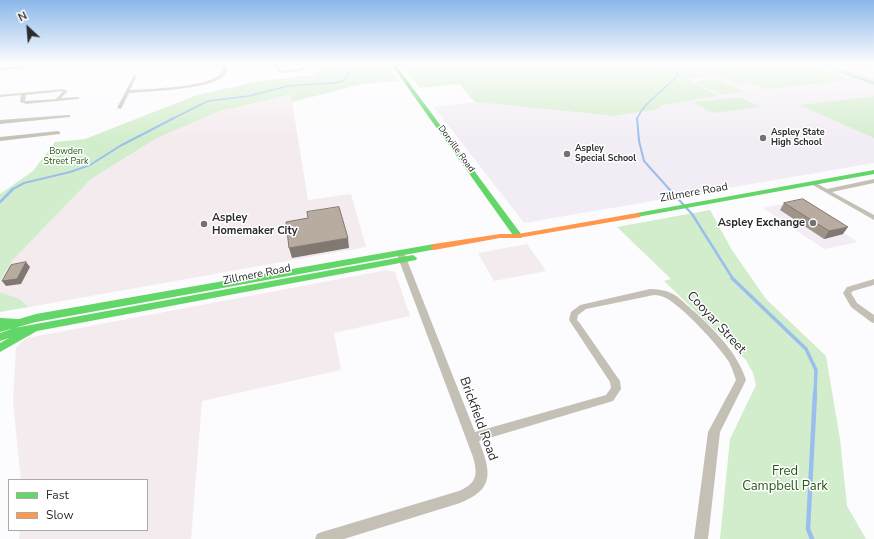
<!DOCTYPE html>
<html>
<head>
<meta charset="utf-8">
<style>
  body { margin:0 }
  #map { position:relative; width:874px; height:539px; overflow:hidden; background:#fcfbfd; font-family:"Nunito Sans",sans-serif }
  canvas { display:block }
  .legend { position:absolute; left:8px; top:479px; width:140px; height:52px; box-sizing:border-box; background:#fff; border:1px solid #aaa; margin:0; padding:5px 7px; list-style:none; font-size:12px; color:#2b2a2b }
  .legend li { display:flex; align-items:center; gap:8px; height:20px }
  .legend b { width:20px; border:1px solid #aaa }
  .north { position:absolute; left:8px; top:8px; width:40px; height:40px; -webkit-text-stroke:3px #fff; paint-order:stroke; rotate:334deg; font-size:11px; font-weight:700; line-height:16px; text-align:center; color:#2b2a2b }
  .north::after { content:''; display:block; margin:auto; width:14px; height:18px; background:#2b2a2b; clip-path:polygon(50% 0,100% 100%,50% 72%,0 100%) }
</style>
</head>
<body>
<div id="map">
<canvas width="874" height="539"></canvas>
<ul class="legend">
<li><b style="height:5px;background:#63d668"></b>Fast</li>
<li><b style="height:5px;background:#ff974d"></b>Slow</li>
</ul>
<div class="north">N</div>
</div>
<script>
const context = document.querySelector('canvas').getContext('2d');
context.lineJoin = 'round';
function fillPath(path, color) {
  context.fillStyle = color;
  context.fill(path, 'evenodd');
}
function trace(path, color, width, dash) {
  context.strokeStyle = color;
  context.lineWidth = width;
  context.lineCap = dash ? 'butt' : 'round';
  context.setLineDash(dash || []);
  context.stroke(path);
}
function label(font, color, halo, rows, align = 'center') {
  context.font = font + ' "Nunito Sans",sans-serif';
  context.lineWidth = 3;
  context.setLineDash([]);
  context.textBaseline = 'middle';
  context.strokeStyle = halo;
  context.fillStyle = color;
  for (const [text, x, y, turn = 0] of rows) {
    context.save();
    context.translate(x, y);
    context.rotate((+turn || 0) * Math.PI / 180);
    context.textAlign = isNaN(turn) ? turn : align;
    if (halo) context.strokeText(text, 0, 0);
    context.fillText(text, 0, 0);
    context.restore();
  }
}
fillPath(new Path2D(`
  M 291,95 L 308,200 L 351,194 L 366,247 L 29,307 L 20,299 L 0,292 L 0,281 L 12,261 L 91,179 L 157,138 L 220,111 Z
  M 527,244 L 546,271 L 494,281 L 478,253 Z
  M 387,270 L 395,272 L 410,316 L 334,333 L 341,370 L 202,401 L 191,539 L 19,539 L 20,530 L 147,530 L 147,480 L 21,480 L 13,402 L 16,347 L 27,338 Z`), '#f4ebee');
fillPath(new Path2D(`
  M 698,64 L 812,64 L 874,86 L 874,163 L 524,223 L 434,107 L 475,102 L 614,116 L 655,110 L 664,105 L 718,96 L 686,79 L 711,75 L 693,66 Z
  M 830,64 L 874,64 L 874,79 Z
  M 794,202 L 858,242 L 824,249 L 763,208 Z`), '#f2edf4');
fillPath(new Path2D(`
  M 326,64 L 388,64 L 399,81 L 363,84 L 292,102 L 290,95 L 220,111 L 157,138 L 91,179 L 12,261 L 0,281 L 0,194 L 33,171 L 55,142 L 85,139 L 197,95 L 260,81 L 313,75 Z
  M 400,64 L 698,64 L 696,65 L 709,64 L 807,64 L 853,80 L 765,89 L 747,82 L 736,84 L 699,68 L 712,76 L 687,79 L 719,96 L 664,105 L 655,110 L 614,116 L 475,102 L 459,84 L 420,88 Z
  M 812,64 L 830,64 L 874,79 L 874,86 Z
  M 716,79 L 744,92 L 722,95 L 695,82 Z
  M 874,96 L 874,138 L 800,105 Z
  M 740,97 L 760,107 L 712,113 L 693,102 Z
  M 710,210 L 732,250 L 766,299 L 826,356 L 840,439 L 847,506 L 866,539 L 720,539 L 730,439 L 756,385 L 753,373 L 746,360 L 664,281 L 671,279 L 617,227 Z
  M 0,292 L 20,299 L 29,307 L 0,312 Z`), '#d2edcc');
trace(new Path2D(`
  M 819,64 L 874,83
  M 172,119 L 208,101 L 249,96 L 288,86 L 334,83 L 342,81 L 350,74 L 341,67 L 345,64
  M 637,119 C 645,100 666,90 678,74 L 666,64`), '#9abfec', 1.5);
trace(new Path2D(`
  M 637,118 L 639,141 L 644,161 L 670,190
  M 11,190 L 24,183 L 70,172 L 90,165 L 120,146 L 174,118`), '#9abfec', 2);
trace(new Path2D(`
  M 669,189 L 692,214 L 733,279
  M 0,202 L 13,189`), '#9abfec', 2.5);
trace(new Path2D(`
  M 732,278 L 806,349 L 816,370 L 815,394`), '#9abfec', 3.5);
trace(new Path2D(`
  M 812,539 L 808,529 L 815,393`), '#9abfec', 4.5);
fillPath(new Path2D(`
  M 224,64 L 228,64 C 227,68 227,73 224,76 C 209,90 150,91 129,93 L 121,109 L 117,108 L 134,75 L 137,76 L 130,90 C 148,89 211,87 221,73 C 223,71 223,67 224,64 Z
  M 273,64 L 277,64 L 281,71 L 299,69 L 307,64 L 311,64 L 301,71 L 280,73 Z
  M 63,89 L 68,91 L 61,98 L 78,97 L 80,98 L 78,99 L 26,104 L 20,102 L 21,95 L 0,97 L 0,95 ZM 63,91 L 56,99 L 25,101 L 26,95 Z
  M 68,115 L 70,115 L 70,117 L 0,124 L 0,120 Z
  M 58,131 L 60,132 L 60,134 L 0,141 L 0,137 Z
  M 874,179 L 874,183 L 832,192 L 874,215 L 874,220 L 811,184 L 814,182 L 827,189 Z
  M 398,253 L 401,253 L 405,255 L 475,432 L 606,395 L 611,388 L 610,382 L 569,320 L 571,312 L 580,305 L 650,289 C 657,289 664,290 671,293 C 680,297 687,306 695,312 C 716,332 737,352 746,380 L 720,432 L 708,539 L 694,539 L 708,432 L 736,380 C 734,374 732,368 729,362 C 719,346 683,307 666,298 C 662,296 658,295 654,295 L 586,309 L 578,315 L 577,320 L 579,322 L 620,381 L 621,389 L 613,401 L 479,441 C 491,472 495,489 460,503 L 344,539 L 315,539 L 317,534 L 322,532 L 459,491 C 477,483 478,475 473,457 L 397,255 Z
  M 874,279 L 874,285 L 853,291 L 851,293 L 857,303 L 874,315 L 874,323 L 871,322 L 851,307 L 843,293 L 847,287 Z`), '#c4c0b6');
fillPath(new Path2D(`
  M 50,64 L 64,64 L 0,70 L 0,68 Z
  M 391,64 L 395,64 L 521,234 L 522,236 L 521,238 L 515,238 Z
  M 874,170 L 874,174 L 637,217 L 633,215 L 637,213 Z
  M 434,244 L 437,245 L 438,247 L 437,249 L 36,322 L 0,332 L 0,318 L 19,319 L 36,314 Z
  M 413,255 L 417,258 L 416,260 L 37,331 L 0,352 L 0,343 L 9,338 L 0,341 L 0,333 L 14,328 Z`), '#63d668');
fillPath(new Path2D(`
  M 637,213 L 641,215 L 640,217 L 518,238 L 500,238 L 434,250 L 430,247 L 434,244 L 500,234 L 518,234 Z`), '#ff974d');
fillPath(new Path2D(`
  M 784,203 L 843,234 L 824,239 L 780,210 Z`), '#9e948a');
fillPath(new Path2D(`
  M 848,227 L 843,234 L 824,239 L 829,231 Z
  M 348,238 L 349,248 L 292,258 L 289,248 Z
  M 26,262 L 30,267 L 21,284 L 6,286 L 2,281 Z`), '#817871');
const building = new Path2D(`
  M 803,199 L 848,227 L 829,231 L 784,203 Z
  M 339,207 L 348,238 L 289,248 L 286,222 L 308,218 L 307,212 Z
  M 26,262 L 17,279 L 2,281 L 11,265 Z`);
fillPath(building, '#b8aca1');
trace(building, '#817871', 1);
const sky = context.createLinearGradient(0, 0, 0, 139);
sky.addColorStop(0, '#89b8ea');
sky.addColorStop(0.46, '#fefdfe');
sky.addColorStop(1, '#fefdfe00');
context.fillStyle = sky;
context.fillRect(0, 0, 874, 139);
for (const [x, y, r, color] of [
  [763,138,4,"#747374"],
  [567,154,4,"#747374"],
  [813,223,4,"#747374"],
  [204,224,4,"#747374"]
]) {
  const dot = new Path2D();
  dot.arc(x, y, r, 0, 2 * Math.PI);
  context.fillStyle = color;
  context.fill(dot);
  trace(dot, '#fff', 1.5);
}
label('bold 9px', '#2b2a2b', '#fff', [
  ["Aspley State",771,133],
  ["High School",771,143],
  ["Aspley",575,149],
  ["Special School",575,159]
], 'left');
label('9px', '#2b2a2b', '#fff', [
  ["Dorville Road",456,149,54]
]);
label('9px', '#255715', '#fff', [
  ["Bowden",66,152],
  ["Street Park",66,162]
]);
label('11px', '#2b2a2b', '#fff', [
  ["Zillmere Road",694,193,-10],
  ["Zillmere Road",257,275,-11]
]);
label('bold 11px', '#2b2a2b', '#fff', [
  ["Aspley",212,218],
  ["Homemaker City",212,231],
  ["Aspley Exchange",805,223,"right"]
], 'left');
label('13px', '#2b2a2b', '#fff', [
  ["Cooyar Street",716,323,47],
  ["Brickfield Road",478,419,70]
]);
label('13px', '#255715', '#fff', [
  ["Fred",785,472],
  ["Campbell Park",785,487]
]);
</script>
</body>
</html>
